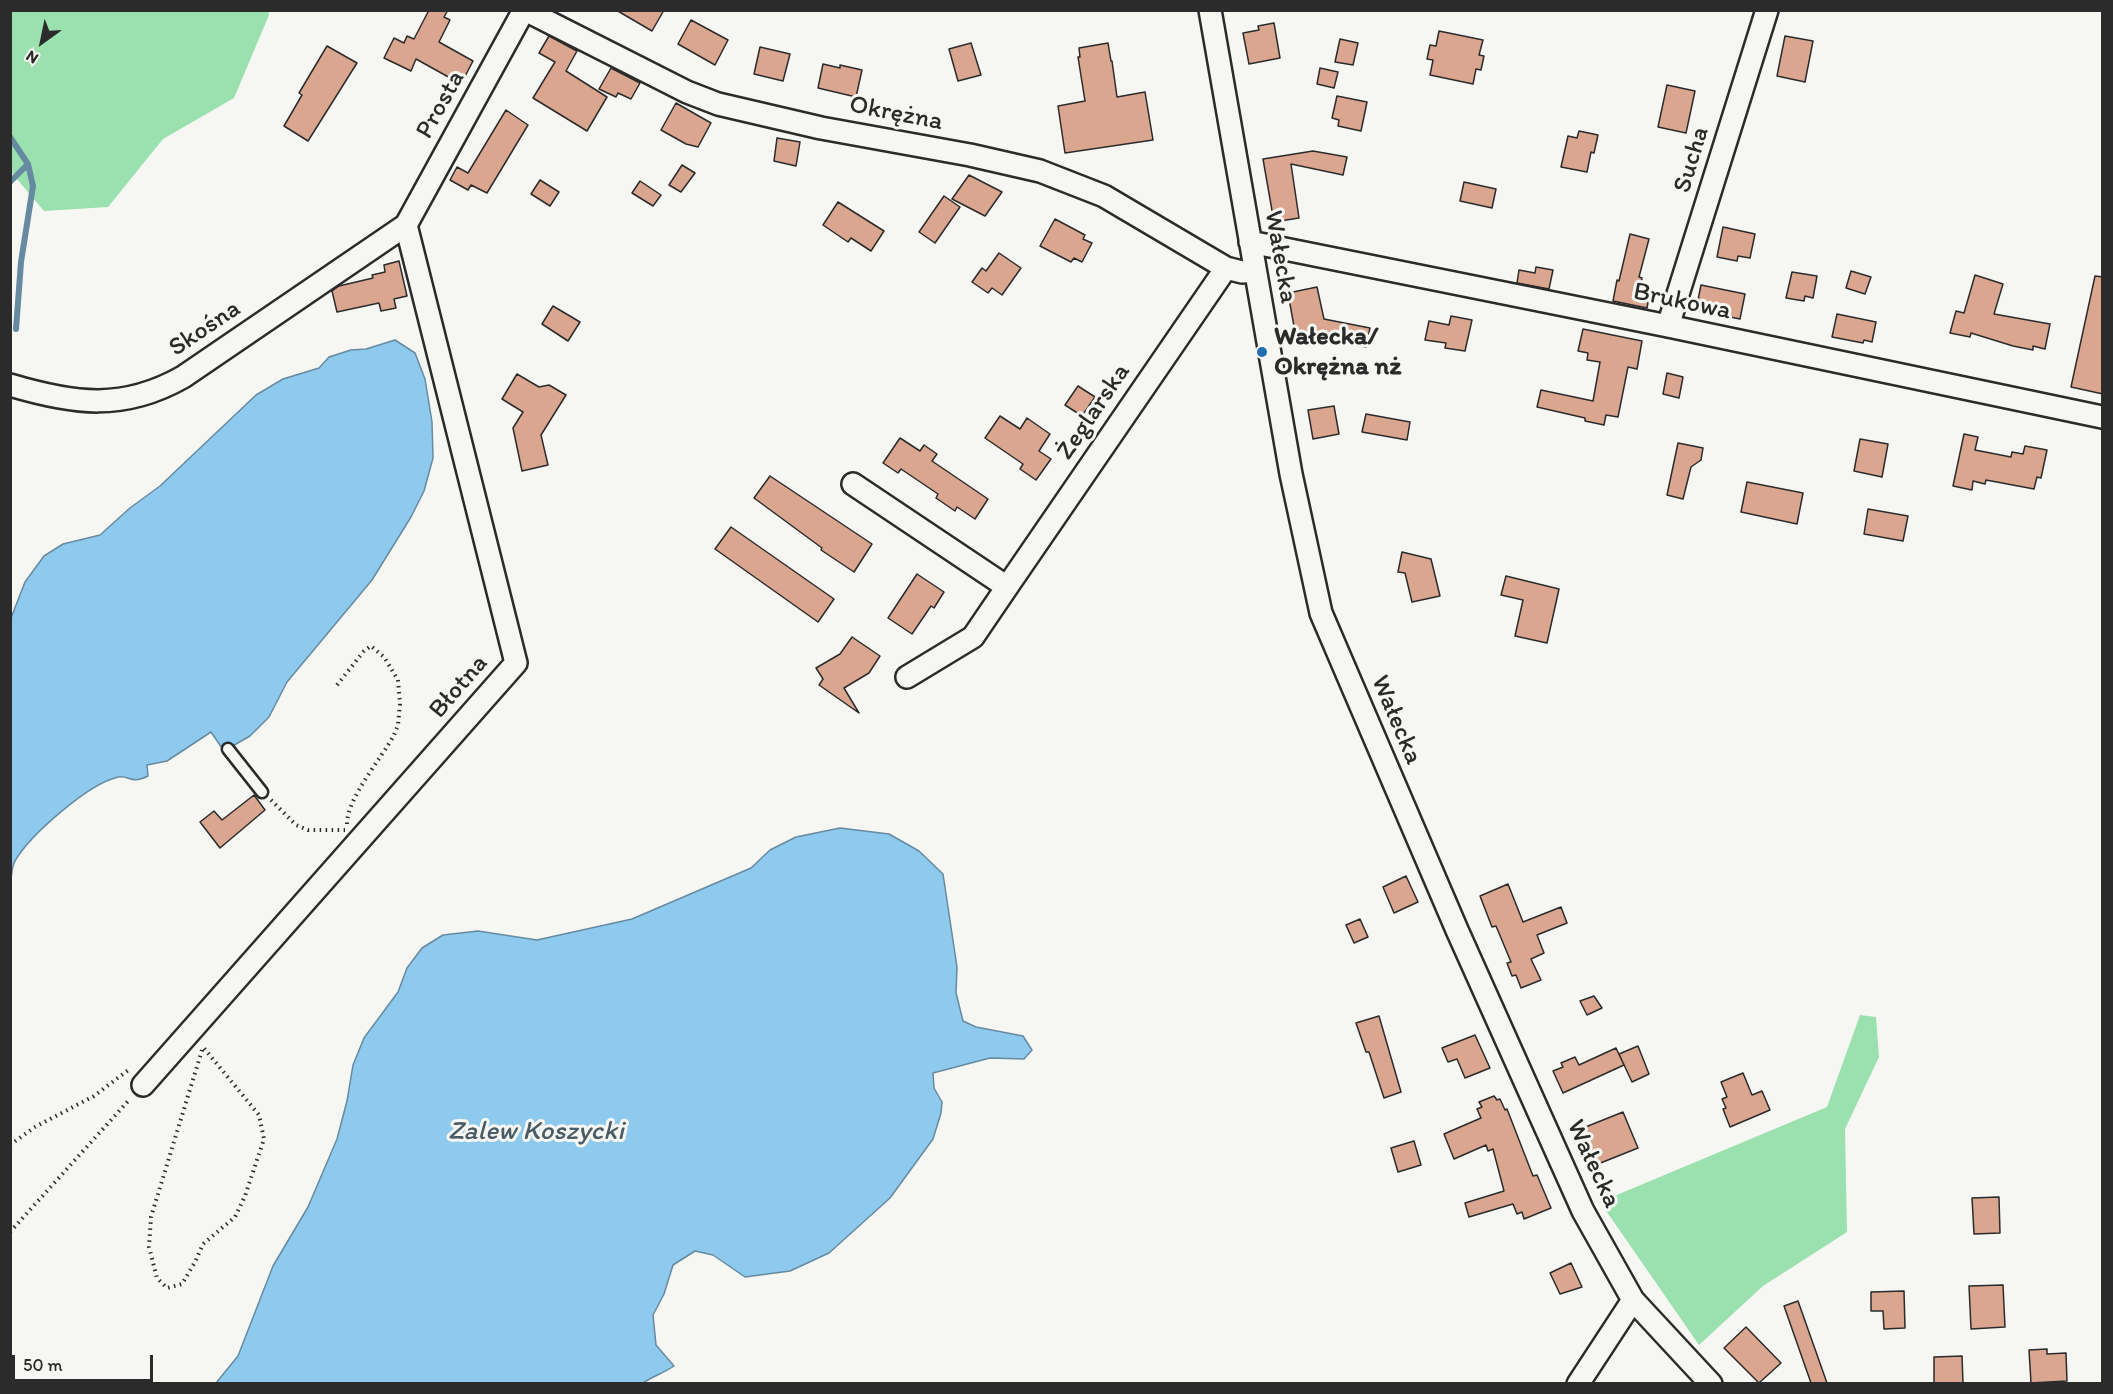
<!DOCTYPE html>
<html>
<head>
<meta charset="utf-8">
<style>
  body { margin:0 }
  #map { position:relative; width:2113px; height:1394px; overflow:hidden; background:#f6f6f2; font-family:Itim,sans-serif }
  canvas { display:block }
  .frame { position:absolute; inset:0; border:12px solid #2b2b2b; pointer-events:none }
  .north { position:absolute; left:12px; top:12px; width:60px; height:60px; -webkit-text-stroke:4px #f6f6f2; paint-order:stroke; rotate:213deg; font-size:16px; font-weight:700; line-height:24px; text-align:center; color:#2b2b2b }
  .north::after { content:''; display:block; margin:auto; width:21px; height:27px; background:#2b2b2b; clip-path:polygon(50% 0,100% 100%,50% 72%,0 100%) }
  .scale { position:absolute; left:12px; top:1355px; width:141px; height:27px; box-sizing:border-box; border:3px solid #2b2b2b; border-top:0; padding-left:8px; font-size:18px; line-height:21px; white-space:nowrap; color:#2b2b2b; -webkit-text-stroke:4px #f6f6f2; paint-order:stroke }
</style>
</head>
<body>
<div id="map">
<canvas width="2113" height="1394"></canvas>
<div class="frame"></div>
<div class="north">N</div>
<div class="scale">50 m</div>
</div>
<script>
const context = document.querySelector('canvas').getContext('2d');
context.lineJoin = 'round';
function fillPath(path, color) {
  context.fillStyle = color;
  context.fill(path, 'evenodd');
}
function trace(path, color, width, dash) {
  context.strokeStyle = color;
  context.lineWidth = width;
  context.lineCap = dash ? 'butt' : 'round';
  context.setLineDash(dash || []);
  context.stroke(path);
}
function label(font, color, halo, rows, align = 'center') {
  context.font = font + ' Itim,sans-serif';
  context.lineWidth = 6;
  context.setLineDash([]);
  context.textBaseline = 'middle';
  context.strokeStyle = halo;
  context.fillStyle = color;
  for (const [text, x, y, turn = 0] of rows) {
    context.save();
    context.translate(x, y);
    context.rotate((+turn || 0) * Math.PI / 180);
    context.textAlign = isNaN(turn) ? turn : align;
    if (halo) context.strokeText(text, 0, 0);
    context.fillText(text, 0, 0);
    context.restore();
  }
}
fillPath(new Path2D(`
  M 268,11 L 269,15 L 234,98 L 163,139 L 108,207 L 44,211 L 11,172 L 11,11 Z
  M 1860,1015 L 1876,1017 L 1879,1057 L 1845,1129 L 1847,1232 L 1763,1286 L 1699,1345 L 1600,1202 L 1827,1107 Z`), '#9ae1af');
const water = new Path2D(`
  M 395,340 L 415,353 L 425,379 L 432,422 L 433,458 L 424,491 L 411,517 L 372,580 L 287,682 L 269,717 L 250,736 L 224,751 L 211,732 L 167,761 L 147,765 L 148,776 C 130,785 130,775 118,777 C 88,784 30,835 15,861 C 12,866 12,873 11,879 L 11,618 L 25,582 L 44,556 L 63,544 L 100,535 L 130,508 L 160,486 L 256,395 L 283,379 L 319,368 L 329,357 L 351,350 L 366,349 Z
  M 840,828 L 889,834 L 919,851 L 943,874 L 957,967 L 956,993 L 963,1021 L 976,1027 L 1023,1036 L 1032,1050 L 1024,1059 L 990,1058 L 933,1073 L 934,1088 L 942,1102 L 941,1113 L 933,1139 L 890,1198 L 829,1253 L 790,1271 L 745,1277 L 713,1255 L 695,1251 L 673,1265 L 664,1294 L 653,1315 L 656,1345 L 674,1366 C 664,1373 653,1376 643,1383 L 216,1383 L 238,1356 L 273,1266 L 308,1207 L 337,1139 L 347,1101 L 353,1065 L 364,1038 L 398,992 L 407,968 L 422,948 L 443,935 L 478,931 L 537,940 L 632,919 L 751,868 L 770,850 L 796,837 Z`);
fillPath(water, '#8ecaee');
trace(water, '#668aa0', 1.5);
trace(new Path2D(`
  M 10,137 L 28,164 L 33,186 L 21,262 L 16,329
  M 10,182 L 28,164`), '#668aa0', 6);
const building = new Path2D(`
  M 429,10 L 448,10 L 444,17 L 450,20 L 439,42 L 473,61 L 461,84 L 416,59 L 411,71 L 384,58 L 394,38 L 404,43 L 407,36 L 414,39 Z
  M 616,10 L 664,10 L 652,31 Z
  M 691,20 L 728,40 L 715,65 L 678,44 Z
  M 1274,23 L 1280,58 L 1249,64 L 1243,33 L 1259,30 L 1258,26 Z
  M 1439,31 L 1483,40 L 1479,55 L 1484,56 L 1481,70 L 1476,69 L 1473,84 L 1430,75 L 1433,60 L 1427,59 L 1430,45 L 1436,46 Z
  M 549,36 L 577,51 L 566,71 L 607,97 L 587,131 L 533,98 L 555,62 L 539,53 Z
  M 1785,36 L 1813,41 L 1805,82 L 1777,76 Z
  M 1340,39 L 1358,43 L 1353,65 L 1335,62 Z
  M 971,43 L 981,75 L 958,81 L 949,49 Z
  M 1108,43 L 1111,61 L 1112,61 L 1117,97 L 1145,92 L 1153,140 L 1065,153 L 1058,106 L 1085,101 L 1078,57 L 1080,57 L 1079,48 Z
  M 327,46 L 357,63 L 308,141 L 284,126 L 302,95 L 299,93 Z
  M 760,47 L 790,54 L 783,81 L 754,74 Z
  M 823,64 L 840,68 L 840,65 L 862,70 L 856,97 L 818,88 Z
  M 611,68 L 640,83 L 631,99 L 618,93 L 616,97 L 599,89 Z
  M 1320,68 L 1338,72 L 1334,88 L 1317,84 Z
  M 1667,85 L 1695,91 L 1686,133 L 1658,127 Z
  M 1337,96 L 1367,102 L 1361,131 L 1338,126 L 1339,120 L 1332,118 Z
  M 676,103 L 711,123 L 698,147 L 686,144 L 661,130 Z
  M 506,110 L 528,125 L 487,193 L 471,185 L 468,190 L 450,180 L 457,167 L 468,173 Z
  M 1579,131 L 1598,135 L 1594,153 L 1591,152 L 1587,172 L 1561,167 L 1568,136 L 1577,138 Z
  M 777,138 L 800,142 L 796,166 L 774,161 Z
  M 1313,151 L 1347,157 L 1343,175 L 1291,164 L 1299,218 L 1274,222 L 1263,159 Z
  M 682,165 L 695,173 L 681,192 L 669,185 Z
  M 969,175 L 1002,192 L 985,216 L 952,199 Z
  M 540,180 L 559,192 L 550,206 L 531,194 Z
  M 640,181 L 661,195 L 653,206 L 632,193 Z
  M 1464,182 L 1496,189 L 1492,208 L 1460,201 Z
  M 944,196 L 960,207 L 935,243 L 919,232 Z
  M 838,202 L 884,231 L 871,251 L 851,238 L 848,242 L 823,225 Z
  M 1055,219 L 1085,235 L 1083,239 L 1092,243 L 1082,262 L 1074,258 L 1071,262 L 1040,246 Z
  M 1723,227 L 1755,234 L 1750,258 L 1738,256 L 1737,261 L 1717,257 Z
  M 1630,234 L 1649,239 L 1639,277 L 1642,278 L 1641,285 L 1651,287 L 1647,308 L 1613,301 L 1617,280 L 1619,281 Z
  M 999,253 L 1021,268 L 1002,295 L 992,288 L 988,293 L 972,282 L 982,268 L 986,271 Z
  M 399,261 L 407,296 L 394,299 L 396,308 L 381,311 L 379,303 L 337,312 L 332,291 L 339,286 L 373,278 L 372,275 L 385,272 L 384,265 Z
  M 1536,267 L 1553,270 L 1549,289 L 1517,283 L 1519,270 L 1535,273 Z
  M 1851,271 L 1871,277 L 1865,294 L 1846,288 Z
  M 1792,272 L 1817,276 L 1813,298 L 1805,296 L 1804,301 L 1786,298 Z
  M 1975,275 L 2003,284 L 1994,314 L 2050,324 L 2045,349 L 2033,346 L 2033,350 L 2013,346 L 1971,333 L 1970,337 L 1950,333 L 1956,311 L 1964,313 Z
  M 2095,276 L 2103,277 L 2103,394 L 2071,387 Z
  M 1701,285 L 1745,294 L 1740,319 L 1696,310 Z
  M 1317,287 L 1324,319 L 1370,328 L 1366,347 L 1326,339 L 1297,343 L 1288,293 Z
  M 553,306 L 580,322 L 568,341 L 542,324 Z
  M 1837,314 L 1876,322 L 1872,342 L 1864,340 L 1863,343 L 1832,337 Z
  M 1451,316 L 1472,320 L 1465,351 L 1445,348 L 1446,343 L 1425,340 L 1429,321 L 1449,325 Z
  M 1583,329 L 1642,341 L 1637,369 L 1628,367 L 1618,417 L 1606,415 L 1604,425 L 1585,421 L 1585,418 L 1537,407 L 1541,390 L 1593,401 L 1600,362 L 1587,360 L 1588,353 L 1578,351 Z
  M 1667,373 L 1683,377 L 1679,398 L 1663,394 Z
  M 517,374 L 539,387 L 549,385 L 566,395 L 541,435 L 548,465 L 522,471 L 513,428 L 523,412 L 502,399 Z
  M 1078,386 L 1095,397 L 1082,416 L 1065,405 Z
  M 1334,406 L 1339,434 L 1313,439 L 1308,410 Z
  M 1366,414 L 1410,422 L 1407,440 L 1362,432 Z
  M 1000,416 L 1020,429 L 1027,418 L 1050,434 L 1039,451 L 1051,459 L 1036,480 L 1020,469 L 1023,464 L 985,438 Z
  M 1964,434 L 1978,437 L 1975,450 L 2011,457 L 2012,452 L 2023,454 L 2025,446 L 2047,450 L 2041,478 L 2037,477 L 2034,489 L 1986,480 L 1985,484 L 1973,481 L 1972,490 L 1953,486 Z
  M 900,438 L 920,451 L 924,445 L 937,454 L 932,461 L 988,499 L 975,519 L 957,507 L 955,511 L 936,498 L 938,494 L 901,469 L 898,473 L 883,463 Z
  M 1860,439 L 1888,444 L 1882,477 L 1854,471 Z
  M 1678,443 L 1703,448 L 1701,460 L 1691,467 L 1683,499 L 1667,495 Z
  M 770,476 L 872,544 L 854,572 L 821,550 L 822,548 L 754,498 Z
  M 1747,482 L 1803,493 L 1797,524 L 1741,512 Z
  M 1868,509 L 1908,516 L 1903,541 L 1864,534 Z
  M 731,527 L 834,599 L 818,622 L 715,549 Z
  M 1402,552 L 1431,559 L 1440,596 L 1412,602 L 1405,573 L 1398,572 Z
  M 917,574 L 944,592 L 934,608 L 931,606 L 912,634 L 888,618 Z
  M 1506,576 L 1559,589 L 1547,643 L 1515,636 L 1523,600 L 1501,595 Z
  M 852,637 L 880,656 L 869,673 L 844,688 L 859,713 L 819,685 L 823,679 L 816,668 L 840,654 Z
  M 254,795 L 265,810 L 220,848 L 200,822 L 214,811 L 222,820 Z
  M 1406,876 L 1418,902 L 1394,913 L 1383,887 Z
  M 1508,884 L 1523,922 L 1561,907 L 1567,923 L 1537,935 L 1544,953 L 1531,959 L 1541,980 L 1521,988 L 1516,975 L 1512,976 L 1507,963 L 1511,962 L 1496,926 L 1492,927 L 1480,896 Z
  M 1360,919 L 1368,937 L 1354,943 L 1346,925 Z
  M 1594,996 L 1602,1008 L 1587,1015 L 1580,1001 Z
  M 1379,1016 L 1401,1092 L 1384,1098 L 1369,1052 L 1366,1052 L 1356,1023 Z
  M 1475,1035 L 1490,1068 L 1465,1078 L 1457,1059 L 1448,1062 L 1442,1048 Z
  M 1638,1046 L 1649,1074 L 1632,1082 L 1619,1054 Z
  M 1616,1048 L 1624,1065 L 1563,1093 L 1553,1071 L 1563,1067 L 1561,1063 L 1575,1057 L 1579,1065 Z
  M 1743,1073 L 1752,1095 L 1762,1091 L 1770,1110 L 1730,1127 L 1723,1109 L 1726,1108 L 1722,1099 L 1727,1097 L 1721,1082 Z
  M 1494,1096 L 1497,1100 L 1500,1099 L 1505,1110 L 1507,1109 L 1533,1176 L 1537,1175 L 1551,1208 L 1524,1219 L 1522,1212 L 1517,1214 L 1513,1204 L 1469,1217 L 1465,1203 L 1504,1191 L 1493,1149 L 1488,1151 L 1486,1145 L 1454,1159 L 1444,1134 L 1481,1118 L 1477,1109 L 1482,1107 L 1479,1102 Z
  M 1623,1112 L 1638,1148 L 1598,1164 L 1594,1156 L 1591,1157 L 1583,1138 L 1586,1136 L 1583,1128 Z
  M 1414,1141 L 1421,1165 L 1398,1172 L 1391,1148 Z
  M 1999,1197 L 2000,1233 L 1974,1234 L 1972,1198 Z
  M 1571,1263 L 1582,1287 L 1560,1294 L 1550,1273 Z
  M 2003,1285 L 2005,1327 L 1971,1329 L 1969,1286 Z
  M 1904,1291 L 1905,1328 L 1884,1329 L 1883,1311 L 1871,1311 L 1871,1292 Z
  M 1798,1301 L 1827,1383 L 1811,1383 L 1784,1306 Z
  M 1746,1327 L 1781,1363 L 1759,1383 L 1724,1348 Z
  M 2047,1349 L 2047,1354 L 2066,1353 L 2067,1381 L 2031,1383 L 2029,1350 Z
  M 1962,1356 L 1963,1383 L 1934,1383 L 1934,1357 Z`);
fillPath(building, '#dba690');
trace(building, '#2b2b2b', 1.5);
const lane = new Path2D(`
  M 228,749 L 262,792`);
const street = new Path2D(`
  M 525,10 L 687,92 L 718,104 L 821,128 L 970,155 L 1040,171 L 1104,196 L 1226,268 L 1242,272 L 1255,270
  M 1210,10 L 1291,474 L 1321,613 L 1457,930 L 1583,1211 L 1633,1300 L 1711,1384
  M 1250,242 L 1668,326 L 2102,417
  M 1668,326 L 1767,10
  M 10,385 C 74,404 123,411 183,377 L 406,225 L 524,10
  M 853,484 L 1007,587 L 1226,268
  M 907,677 L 973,637 L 1007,587
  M 143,1085 L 516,663 L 406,225
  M 1578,1384 L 1633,1300`);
trace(lane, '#2b2b2b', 15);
trace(street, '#2b2b2b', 26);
trace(new Path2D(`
  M 337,685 L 364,651 L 371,646 L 384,657 L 398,680 L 400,704 L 398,725 L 394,735 C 382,758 346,799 347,825
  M 271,800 L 296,825 L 308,830 L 345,830
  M 202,1050 L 151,1217 L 149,1247 L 157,1278 L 167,1288 L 182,1284 L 195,1262 L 203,1244 L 235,1217 L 245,1196 L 264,1139 L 259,1115 L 203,1047
  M 10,1145 L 35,1127 L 94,1096 L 131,1068
  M 10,1232 L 130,1099`), '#2b2b2b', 4, [1.5, 4.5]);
trace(lane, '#f6f6f2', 10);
trace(street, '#f6f6f2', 21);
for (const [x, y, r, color] of [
  [1262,352,6,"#1f6fb2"]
]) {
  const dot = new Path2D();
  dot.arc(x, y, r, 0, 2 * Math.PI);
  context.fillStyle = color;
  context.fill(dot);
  trace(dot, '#f6f6f2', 2);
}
label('26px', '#2b2b2b', '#f6f6f2', [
  ["Prosta",441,105,-61],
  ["Okrężna",896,114,11],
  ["Sucha",1692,160,-73],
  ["Wałecka",1280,257,80],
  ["Brukowa",1682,302,12],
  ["Skośna",205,329,-34],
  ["Żeglarska",1094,412,-56],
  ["Błotna",459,687,-49],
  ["Wałecka",1396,720,67],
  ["Wałecka",1593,1164,65]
]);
label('bold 26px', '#2b2b2b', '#f6f6f2', [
  ["Wałecka/",1274,337],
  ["Okrężna nż",1274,367]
], 'left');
label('italic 27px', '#495b66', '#f6f6f2', [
  ["Zalew Koszycki",536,1132]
]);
</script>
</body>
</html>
